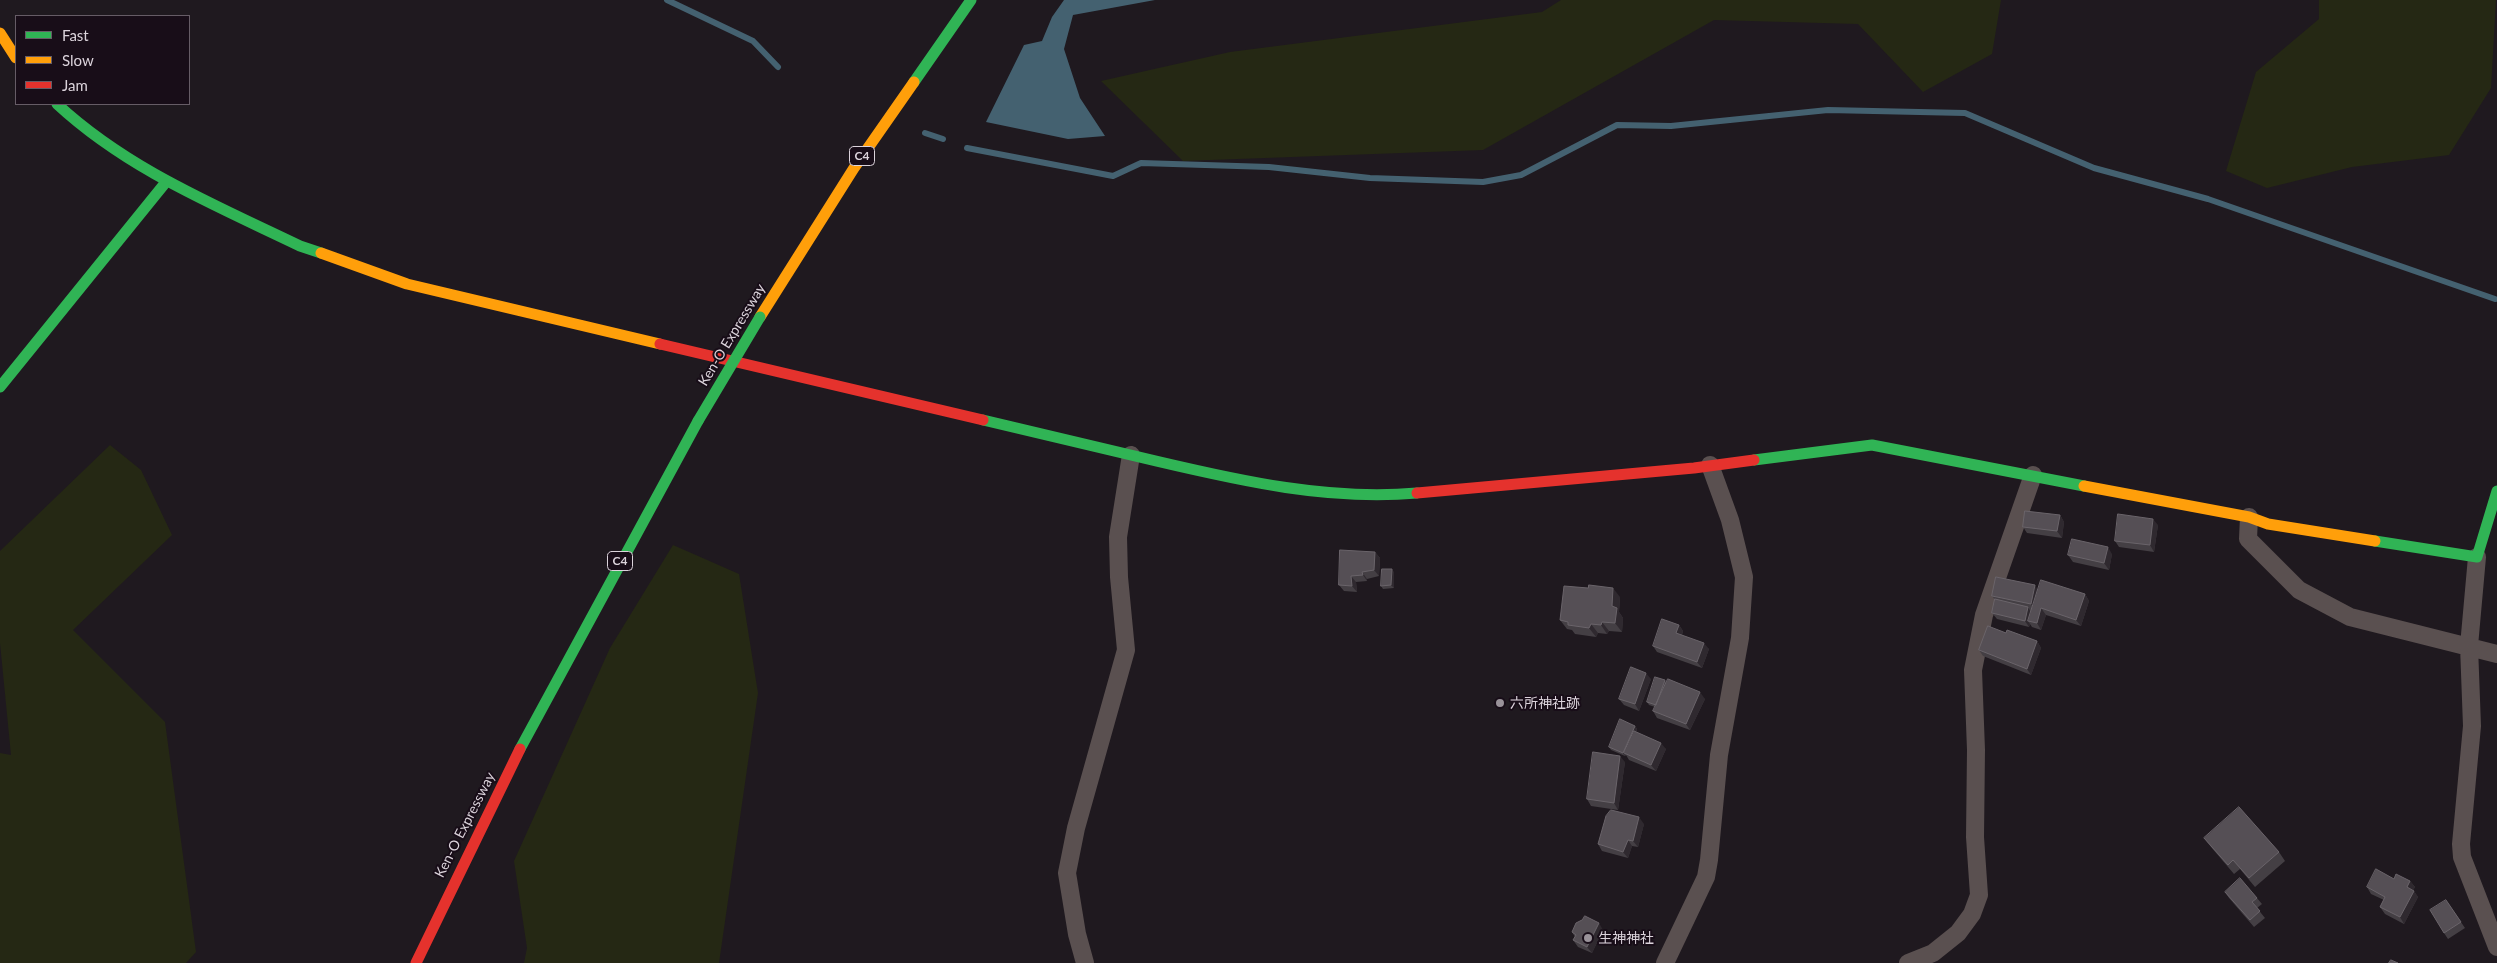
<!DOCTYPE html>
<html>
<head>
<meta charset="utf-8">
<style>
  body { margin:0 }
  #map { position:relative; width:2497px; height:963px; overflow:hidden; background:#1f191f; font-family:Lato,sans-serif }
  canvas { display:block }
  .legend { position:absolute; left:15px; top:15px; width:175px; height:90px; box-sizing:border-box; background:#180d18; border:1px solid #665c66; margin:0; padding:6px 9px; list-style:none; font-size:15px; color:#dbd3db }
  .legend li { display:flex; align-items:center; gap:10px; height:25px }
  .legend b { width:25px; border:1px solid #665c66 }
</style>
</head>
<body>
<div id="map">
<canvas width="2497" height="963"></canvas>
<ul class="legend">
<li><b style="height:6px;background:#30b455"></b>Fast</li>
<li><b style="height:6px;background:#ff9f0a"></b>Slow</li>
<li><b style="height:6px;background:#e5322d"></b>Jam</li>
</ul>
</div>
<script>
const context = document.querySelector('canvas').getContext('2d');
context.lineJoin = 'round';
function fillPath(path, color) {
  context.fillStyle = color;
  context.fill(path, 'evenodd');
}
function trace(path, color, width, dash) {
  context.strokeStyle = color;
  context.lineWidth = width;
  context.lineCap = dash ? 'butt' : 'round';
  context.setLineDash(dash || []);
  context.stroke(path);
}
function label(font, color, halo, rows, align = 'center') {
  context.font = font + ' Lato,"Noto Sans JP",sans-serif';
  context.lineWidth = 4;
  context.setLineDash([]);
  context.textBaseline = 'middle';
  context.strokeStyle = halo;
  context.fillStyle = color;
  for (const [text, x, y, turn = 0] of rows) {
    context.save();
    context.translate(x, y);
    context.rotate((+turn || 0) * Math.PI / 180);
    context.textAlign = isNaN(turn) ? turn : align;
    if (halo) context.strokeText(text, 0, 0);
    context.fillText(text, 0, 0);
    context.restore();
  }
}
fillPath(new Path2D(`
  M 1561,0 L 2001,0 L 1992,54 L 1923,92 L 1858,24 L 1714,20 L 1483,150 L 1183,161 L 1101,81 L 1230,52 L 1542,12 Z
  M 2319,0 L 2496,0 L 2491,88 L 2449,155 L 2352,167 L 2267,188 L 2226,171 L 2256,72 L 2319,19 Z
  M 110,445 L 141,470 L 172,535 L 73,630 L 165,722 L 196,952 L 186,963 L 0,963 L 0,753 L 11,755 L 0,643 L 0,551 Z
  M 673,545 L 739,574 L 758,693 L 719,963 L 524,963 L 527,948 L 514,861 L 610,648 Z`), '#252814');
fillPath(new Path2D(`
  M 1064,0 L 1155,0 L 1073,15 L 1064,49 L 1080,98 L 1105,136 L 1068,139 L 986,122 L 1024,45 L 1042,41 L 1052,17 Z`), '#446170');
trace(new Path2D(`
  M 667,0 L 753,41 L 778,67
  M 925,133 L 943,139
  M 967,148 L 1113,176 L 1141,163 L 1269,167 L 1370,178 L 1483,182 L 1521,175 L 1617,125 L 1671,126 L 1828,110 L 1965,113 L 2094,168 L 2208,199 L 2495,299`), '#446170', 6);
trace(new Path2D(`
  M 2249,517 L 2248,539 L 2299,590 L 2350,617 L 2497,654
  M 2477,557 L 2469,646 L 2472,726 L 2461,844 L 2462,857 L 2497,947
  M 1085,963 L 1077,934 L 1067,873 L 1076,828 L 1126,650 L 1119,577 L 1118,537 L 1131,455
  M 1665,963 L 1706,877 L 1709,860 L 1719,755 L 1740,638 L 1744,577 L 1730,520 L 1710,465
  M 1908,963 L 1933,953 L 1958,933 L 1972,914 L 1979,895 L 1975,837 L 1976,750 L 1973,670 L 1984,615 L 2033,475`), '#5a5050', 18);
trace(new Path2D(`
  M 914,82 L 971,0
  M 57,104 C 127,169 215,205 300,246 L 321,253
  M 0,387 L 166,182
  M 983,420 C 1040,433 1098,447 1156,461 C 1241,481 1330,501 1417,493
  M 1754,460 L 1872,445 L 2084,486
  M 2375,541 L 2477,557 L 2497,491
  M 520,749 L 698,421`), '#30b455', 11);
trace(new Path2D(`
  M 0,33 L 16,58
  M 321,253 L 407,284 L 660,344
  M 760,317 L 854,168 L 914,82
  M 2084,486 L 2249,517 L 2268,524 L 2375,541`), '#ff9f0a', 11);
trace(new Path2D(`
  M 660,344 L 983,420
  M 1417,493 L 1694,468 L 1754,460
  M 416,963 L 520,749`), '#e5322d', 11);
trace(new Path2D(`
  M 698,421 L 760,317`), '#30b455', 11);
fillPath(new Path2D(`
  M 2060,515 L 2064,522 L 2062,538 L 2027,533 L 2023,527 Z
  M 2158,525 L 2154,552 L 2119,547 L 2115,541 Z
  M 1375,552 L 1380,558 L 1379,576 L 1367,579 L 1367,581 L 1356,582 L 1357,592 L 1344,591 L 1339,585 Z
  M 2112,554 L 2109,570 L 2073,562 L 2068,555 Z
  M 1394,572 L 1394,588 L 1383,589 L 1381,586 Z
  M 2038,590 L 2085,594 L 2089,601 L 2081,626 L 2046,615 L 2041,630 L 2032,627 L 2030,624 L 2029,627 L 1997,619 L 1992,613 L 1995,600 L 1992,596 Z
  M 1620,597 L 1619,612 L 1623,618 L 1622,632 L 1609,631 L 1607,634 L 1598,633 L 1596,637 L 1575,634 L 1572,630 L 1567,629 L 1560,620 Z
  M 1679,625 L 1683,631 L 1682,635 L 1709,649 L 1702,668 L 1657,652 L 1653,646 Z
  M 2006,633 L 2037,641 L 2041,648 L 2031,675 L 1983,656 L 1979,650 Z
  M 1651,679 L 1639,711 L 1624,705 L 1619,699 Z
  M 1665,680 L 1666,682 L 1705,699 L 1690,730 L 1657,718 L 1653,711 L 1655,707 L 1649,705 L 1647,702 Z
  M 1635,726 L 1637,729 L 1636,732 L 1666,749 L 1656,771 L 1629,760 L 1626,755 L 1625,756 L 1611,750 L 1609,747 Z
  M 1625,762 L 1618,810 L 1591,806 L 1587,799 Z
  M 1644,824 L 1638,847 L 1632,846 L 1628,858 L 1602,851 L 1598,844 Z
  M 2204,838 L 2279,852 L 2285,861 L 2255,887 L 2240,869 L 2234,874 L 2211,847 Z
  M 2394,879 L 2410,881 L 2415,887 L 2413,890 L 2418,897 L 2404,924 L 2385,914 L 2380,907 L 2384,900 L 2371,894 L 2367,887 Z
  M 2225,892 L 2257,898 L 2262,904 L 2257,908 L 2265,918 L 2254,927 L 2229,898 Z
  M 2446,900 L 2465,928 L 2448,939 L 2444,933 Z
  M 1603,930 L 1592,953 L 1578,947 L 1573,940 L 1575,937 L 1572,932 Z`), '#443f44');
fillPath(new Path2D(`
  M 2060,515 L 2064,522 L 2062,538 L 2057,531 Z
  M 2153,519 L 2158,525 L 2154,552 L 2150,545 Z
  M 2108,547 L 2112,554 L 2109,570 L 2104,563 Z
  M 1375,552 L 1380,558 L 1379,576 L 1374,570 Z
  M 1392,569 L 1394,572 L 1394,588 L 1391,585 Z
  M 1362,572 L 1367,579 L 1367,581 L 1363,575 Z
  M 1351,576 L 1356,582 L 1357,592 L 1352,586 Z
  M 2035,585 L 2039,592 L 2035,610 L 2031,604 Z
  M 1613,588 L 1620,597 L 1619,612 L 1623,618 L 1622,632 L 1615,623 L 1612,606 Z
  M 2085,594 L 2089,601 L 2081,626 L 2076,620 Z
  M 2028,607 L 2032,614 L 2028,621 L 2030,624 L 2029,627 L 2025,621 Z
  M 2041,608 L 2046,615 L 2041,630 L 2037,623 Z
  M 1602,622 L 1609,631 L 1607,634 L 1601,625 Z
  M 1591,624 L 1598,633 L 1596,637 L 1589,628 Z
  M 1679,625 L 1683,631 L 1680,639 L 1676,633 Z
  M 2037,641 L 2041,648 L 2031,675 L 2027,669 Z
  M 1704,643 L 1709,649 L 1702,668 L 1697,662 Z
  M 1646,673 L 1651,679 L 1639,711 L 1635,704 Z
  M 1700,692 L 1705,699 L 1690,730 L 1686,724 Z
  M 1635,726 L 1637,729 L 1626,754 L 1624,753 L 1625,756 L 1623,753 Z
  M 1661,743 L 1666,749 L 1656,771 L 1651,765 Z
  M 1620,756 L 1625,762 L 1618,810 L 1614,803 Z
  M 1639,817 L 1644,824 L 1638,847 L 1633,841 Z
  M 1628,840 L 1632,846 L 1628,858 L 1623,852 Z
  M 2410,881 L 2415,887 L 2412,893 L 2407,887 Z
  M 2414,891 L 2418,897 L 2404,924 L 2400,917 Z
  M 1599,923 L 1603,930 L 1592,953 L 1587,947 Z`), '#2f292f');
const building = new Path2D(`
  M 2025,511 L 2060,515 L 2057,531 L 2023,527 Z
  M 2118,514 L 2153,519 L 2150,545 L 2115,541 Z
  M 2072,539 L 2108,547 L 2104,563 L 2068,555 Z
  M 1340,550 L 1375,552 L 1374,570 L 1362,572 L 1363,575 L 1351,576 L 1352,586 L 1339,585 Z
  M 1382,569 L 1392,569 L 1391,585 L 1381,586 Z
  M 1996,577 L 2035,585 L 2031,604 L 1992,596 Z
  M 2041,580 L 2085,594 L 2076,620 L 2041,608 L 2037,623 L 2028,621 Z
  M 1589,585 L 1613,588 L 1612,606 L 1617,608 L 1615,623 L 1602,622 L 1601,625 L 1591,624 L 1589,628 L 1568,625 L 1568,622 L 1560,620 L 1564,586 L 1588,588 Z
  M 1995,599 L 2028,607 L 2025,621 L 1992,613 Z
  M 1662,619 L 1679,625 L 1676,633 L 1704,643 L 1697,662 L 1653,646 Z
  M 1988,626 L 2006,633 L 2007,630 L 2037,641 L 2027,669 L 1979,650 Z
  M 1631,667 L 1646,673 L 1635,704 L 1619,699 Z
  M 1655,677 L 1665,680 L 1656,705 L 1647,702 Z
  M 1668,679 L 1700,692 L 1686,724 L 1653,711 Z
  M 1620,719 L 1635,726 L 1623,753 L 1609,747 Z
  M 1634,731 L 1661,743 L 1651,765 L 1624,753 Z
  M 1593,752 L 1620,756 L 1614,803 L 1587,799 Z
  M 2239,807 L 2279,852 L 2249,878 L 2233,860 L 2228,865 L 2204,838 Z
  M 1611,810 L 1639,817 L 1633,841 L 1628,840 L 1623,852 L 1598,844 L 1606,816 Z
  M 2376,869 L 2394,879 L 2396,874 L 2410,881 L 2407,887 L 2414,891 L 2400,917 L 2380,907 L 2385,897 L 2367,887 Z
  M 2240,878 L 2257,898 L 2252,902 L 2260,911 L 2250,920 L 2225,892 Z
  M 2446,900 L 2461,922 L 2444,933 L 2430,910 Z
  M 1585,916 L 1599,923 L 1587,947 L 1573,940 L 1576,935 L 1572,932 L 1576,923 L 1582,920 Z
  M 2391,960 L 2398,963 L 2389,963 Z`);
fillPath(building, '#554f55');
trace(building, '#6a646a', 1);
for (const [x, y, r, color] of [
  [1500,703,5,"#999299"],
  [1588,938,5,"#999299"]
]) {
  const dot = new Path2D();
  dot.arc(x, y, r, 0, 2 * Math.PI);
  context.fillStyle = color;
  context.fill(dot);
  trace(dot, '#180d18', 2);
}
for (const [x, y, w] of [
  [862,156,25],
  [620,561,25]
]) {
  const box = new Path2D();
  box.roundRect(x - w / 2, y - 9.5, w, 19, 4);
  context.fillStyle = '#180d18';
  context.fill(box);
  trace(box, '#dbd3db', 1);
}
label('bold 12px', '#dbd3db', null, [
  ["C4",862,156],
  ["C4",620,561]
]);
label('14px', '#dbd3db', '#180d18', [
  ["Ken-O Expressway",732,335,-59],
  ["Ken-O Expressway",465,825,-63]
]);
label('14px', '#dbd3db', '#180d18', [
  ["六所神社跡",1510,703],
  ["生神神社",1598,938]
], 'left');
</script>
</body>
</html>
